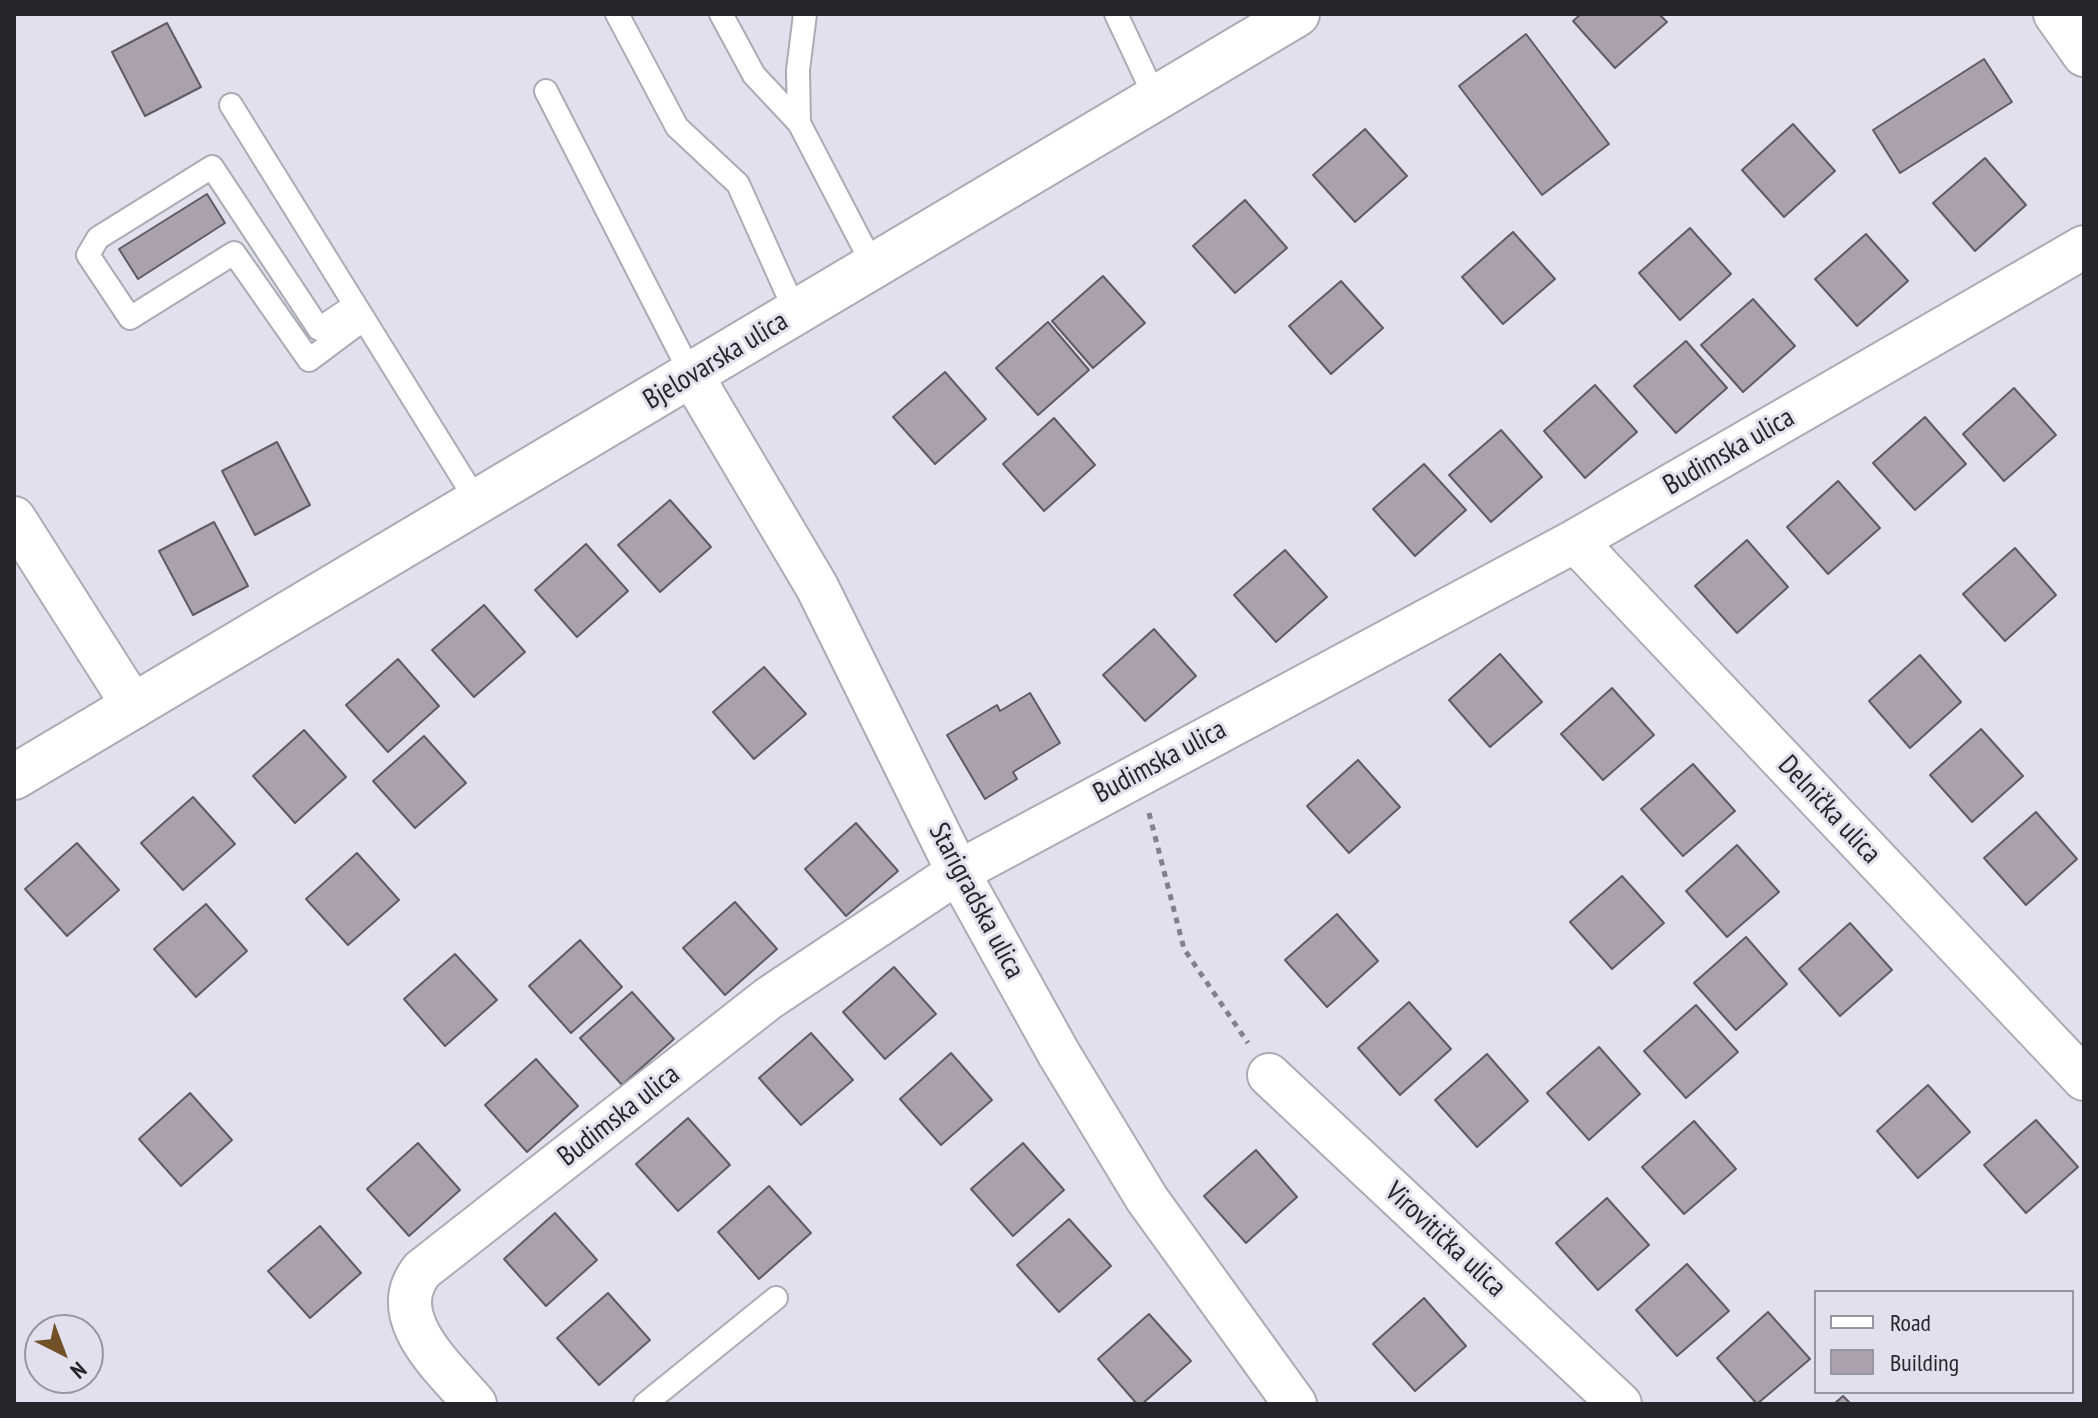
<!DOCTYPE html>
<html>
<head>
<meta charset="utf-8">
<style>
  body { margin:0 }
  #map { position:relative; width:2098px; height:1418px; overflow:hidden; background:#e1e0ec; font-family:"PT Sans Narrow",sans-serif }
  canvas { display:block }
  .frame { position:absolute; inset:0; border:16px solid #26262a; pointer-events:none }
  .legend { position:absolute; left:1814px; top:1290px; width:260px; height:104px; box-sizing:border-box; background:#e1e0ec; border:2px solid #96969e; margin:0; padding:10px 14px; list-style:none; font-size:24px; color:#26262a }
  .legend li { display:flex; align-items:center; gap:16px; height:40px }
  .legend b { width:40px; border:2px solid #96969e }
  .north { position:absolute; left:24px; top:1314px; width:80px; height:80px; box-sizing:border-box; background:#e1e0ec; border:2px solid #96969e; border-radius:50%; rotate:138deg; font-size:22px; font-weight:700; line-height:32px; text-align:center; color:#26262a }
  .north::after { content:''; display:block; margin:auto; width:28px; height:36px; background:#725028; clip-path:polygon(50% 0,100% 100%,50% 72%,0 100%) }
</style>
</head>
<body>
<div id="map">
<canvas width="2098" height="1418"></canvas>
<div class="frame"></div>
<ul class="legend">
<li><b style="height:10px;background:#fff"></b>Road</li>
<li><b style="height:22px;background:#a9a2ac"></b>Building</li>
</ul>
<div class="north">N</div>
</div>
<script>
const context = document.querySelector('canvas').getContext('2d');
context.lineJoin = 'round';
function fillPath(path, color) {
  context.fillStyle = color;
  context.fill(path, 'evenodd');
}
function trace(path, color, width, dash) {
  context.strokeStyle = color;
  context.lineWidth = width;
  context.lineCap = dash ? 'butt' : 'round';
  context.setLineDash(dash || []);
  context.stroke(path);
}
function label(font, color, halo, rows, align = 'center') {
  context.font = font + ' "PT Sans Narrow",sans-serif';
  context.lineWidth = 6;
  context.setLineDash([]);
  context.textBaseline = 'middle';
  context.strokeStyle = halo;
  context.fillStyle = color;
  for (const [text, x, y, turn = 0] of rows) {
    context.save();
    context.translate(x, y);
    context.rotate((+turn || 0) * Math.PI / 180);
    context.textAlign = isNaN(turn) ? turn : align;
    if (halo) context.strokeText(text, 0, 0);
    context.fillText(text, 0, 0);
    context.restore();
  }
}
const building = new Path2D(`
  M 1581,14 L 1659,14 L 1667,22 L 1615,68 L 1573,21 Z
  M 167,23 L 201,87 L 145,116 L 112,52 Z
  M 1526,34 L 1609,144 L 1542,195 L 1459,86 Z
  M 1984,59 L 2012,102 L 1900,173 L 1873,130 Z
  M 1793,124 L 1835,171 L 1784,217 L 1742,170 Z
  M 1365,129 L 1407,176 L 1355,222 L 1313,175 Z
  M 1985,158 L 2026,205 L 1975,251 L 1933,203 Z
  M 207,194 L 225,223 L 138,279 L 119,249 Z
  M 1245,200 L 1287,248 L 1235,293 L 1193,246 Z
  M 1690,228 L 1731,274 L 1680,320 L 1639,273 Z
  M 1513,232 L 1555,279 L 1503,324 L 1462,277 Z
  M 1866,234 L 1908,281 L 1857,326 L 1815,279 Z
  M 1103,276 L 1145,323 L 1093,368 L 1052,321 Z
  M 1341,281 L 1383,328 L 1331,374 L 1289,326 Z
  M 1753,299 L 1795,346 L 1743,392 L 1701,345 Z
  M 1048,322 L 1089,370 L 1038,415 L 996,368 Z
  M 1686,341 L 1727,388 L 1676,433 L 1634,386 Z
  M 945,372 L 986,419 L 935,464 L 893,417 Z
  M 1595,385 L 1637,432 L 1585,478 L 1544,431 Z
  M 2014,388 L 2056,435 L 2004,481 L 1963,434 Z
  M 1925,417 L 1966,464 L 1915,510 L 1873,463 Z
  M 1054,418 L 1095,465 L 1044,511 L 1003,464 Z
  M 1501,430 L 1542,477 L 1491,522 L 1449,475 Z
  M 277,442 L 310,505 L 255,535 L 222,471 Z
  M 1424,464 L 1466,510 L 1415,556 L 1373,509 Z
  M 1838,481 L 1880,528 L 1828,574 L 1787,527 Z
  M 670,500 L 711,547 L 660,592 L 618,545 Z
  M 214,522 L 248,586 L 193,615 L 159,551 Z
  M 1747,540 L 1788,587 L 1737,633 L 1695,586 Z
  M 586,544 L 628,591 L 577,637 L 535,590 Z
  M 2015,548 L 2056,595 L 2005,641 L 1963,594 Z
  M 1285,550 L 1327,597 L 1276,642 L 1234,595 Z
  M 484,605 L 525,652 L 474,697 L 432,650 Z
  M 1154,629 L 1196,676 L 1145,721 L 1103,675 Z
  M 1500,654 L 1542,702 L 1490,747 L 1449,700 Z
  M 1920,655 L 1961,702 L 1910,748 L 1869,701 Z
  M 398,659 L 439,706 L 388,752 L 346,705 Z
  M 764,667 L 806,714 L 754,759 L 713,712 Z
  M 1612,688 L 1654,735 L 1603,780 L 1561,734 Z
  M 1030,693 L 1060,743 L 1013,772 L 1017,779 L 985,799 L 947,735 L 997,705 L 1000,711 Z
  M 1981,729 L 2023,776 L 1972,822 L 1930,775 Z
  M 304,730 L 346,777 L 295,823 L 253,776 Z
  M 424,736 L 466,783 L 415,828 L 373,781 Z
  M 1358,760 L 1400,807 L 1349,853 L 1307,806 Z
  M 1693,764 L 1735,811 L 1683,856 L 1641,809 Z
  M 193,797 L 235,844 L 183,890 L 141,843 Z
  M 2036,812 L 2077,859 L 2026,905 L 1984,858 Z
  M 856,823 L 898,871 L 846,916 L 805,869 Z
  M 77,843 L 119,890 L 67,936 L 25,889 Z
  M 1737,845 L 1779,892 L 1727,937 L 1686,891 Z
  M 357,853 L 399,900 L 348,945 L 306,899 Z
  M 1622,876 L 1664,923 L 1612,969 L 1570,922 Z
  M 735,902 L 777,949 L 725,995 L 683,948 Z
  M 206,904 L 247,951 L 196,997 L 154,949 Z
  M 1337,914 L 1378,961 L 1327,1007 L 1285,960 Z
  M 1850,923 L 1892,970 L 1840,1016 L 1799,969 Z
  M 1746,937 L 1787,984 L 1736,1030 L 1694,983 Z
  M 580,940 L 622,987 L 571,1033 L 529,986 Z
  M 455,954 L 497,1000 L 445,1046 L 404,999 Z
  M 894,967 L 936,1014 L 885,1059 L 843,1012 Z
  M 632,992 L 674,1039 L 622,1085 L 580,1038 Z
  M 1409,1002 L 1451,1049 L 1400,1095 L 1358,1048 Z
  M 1696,1005 L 1738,1052 L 1686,1098 L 1644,1051 Z
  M 811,1033 L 853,1080 L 801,1125 L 759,1078 Z
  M 1599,1047 L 1640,1094 L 1589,1140 L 1547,1093 Z
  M 951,1053 L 992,1100 L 941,1145 L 900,1099 Z
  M 1487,1054 L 1528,1101 L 1477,1147 L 1435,1100 Z
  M 536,1059 L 578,1106 L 527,1152 L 485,1105 Z
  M 1928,1085 L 1970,1132 L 1918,1178 L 1877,1131 Z
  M 190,1093 L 232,1140 L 181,1186 L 139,1139 Z
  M 688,1118 L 730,1165 L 678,1211 L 636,1164 Z
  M 2036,1120 L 2078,1167 L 2026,1213 L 1984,1165 Z
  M 1694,1121 L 1736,1169 L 1684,1214 L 1642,1167 Z
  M 418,1143 L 460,1190 L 409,1236 L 367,1189 Z
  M 1023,1143 L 1064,1190 L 1013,1236 L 971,1189 Z
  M 1256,1150 L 1297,1197 L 1246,1243 L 1204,1196 Z
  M 769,1186 L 811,1233 L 759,1279 L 718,1232 Z
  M 1607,1198 L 1649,1245 L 1598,1290 L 1556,1243 Z
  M 555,1213 L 597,1260 L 546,1306 L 504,1259 Z
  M 1069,1219 L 1111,1266 L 1059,1312 L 1017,1265 Z
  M 320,1226 L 361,1273 L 310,1318 L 268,1271 Z
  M 1687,1264 L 1729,1311 L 1677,1356 L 1636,1310 Z
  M 608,1293 L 650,1340 L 599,1385 L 557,1338 Z
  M 1424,1298 L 1466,1346 L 1415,1391 L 1373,1344 Z
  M 1768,1312 L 1810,1359 L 1757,1404 L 1717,1358 Z
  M 1149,1314 L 1191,1361 L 1142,1404 L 1137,1404 L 1098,1359 Z
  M 1843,1396 L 1851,1404 L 1834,1404 Z`);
fillPath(building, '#a9a2ac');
trace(building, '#605a63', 2);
const service = new Path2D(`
  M 617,14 L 677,127 L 738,184 L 796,313
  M 721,14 L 754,75 L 799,123 L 874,267
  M 1116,14 L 1155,97
  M 546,91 L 692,376
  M 231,105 L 478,503
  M 799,123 L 798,70 L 805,14
  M 355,305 L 319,329 L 212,167 L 98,238 L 88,255 L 130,318 L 234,253 L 309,360 L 364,319
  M 645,1404 L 776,1298`);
const minor = new Path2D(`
  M 2055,14 L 2084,55
  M 692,376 L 817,587 L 958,872 L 1059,1054 L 1147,1199 L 1295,1404
  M 14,518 L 134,707
  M 1575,541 L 2084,1079
  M 1269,1075 L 1620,1404
  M 475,1404 C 446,1369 384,1318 422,1270 L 769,998 L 958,872 L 1575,541 L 2084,247`);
const secondary = new Path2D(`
  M 14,777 L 1297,14`);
trace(service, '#ababb5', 26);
trace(minor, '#ababb5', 46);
trace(secondary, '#ababb5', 48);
trace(new Path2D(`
  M 1149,813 L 1184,949 L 1248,1043`), '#828189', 5, [6, 6]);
trace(service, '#fff', 22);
trace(minor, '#fff', 42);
trace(secondary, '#fff', 44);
label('28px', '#26262a', '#e1e0ec', [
  ["Bjelovarska ulica",716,361,-31],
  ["Budimska ulica",1729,452,-30],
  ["Budimska ulica",1160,762,-28],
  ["Delnička ulica",1829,810,47],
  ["Starigradska ulica",976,901,62],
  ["Budimska ulica",619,1116,-38],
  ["Virovitička ulica",1445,1240,43]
]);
</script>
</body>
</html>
